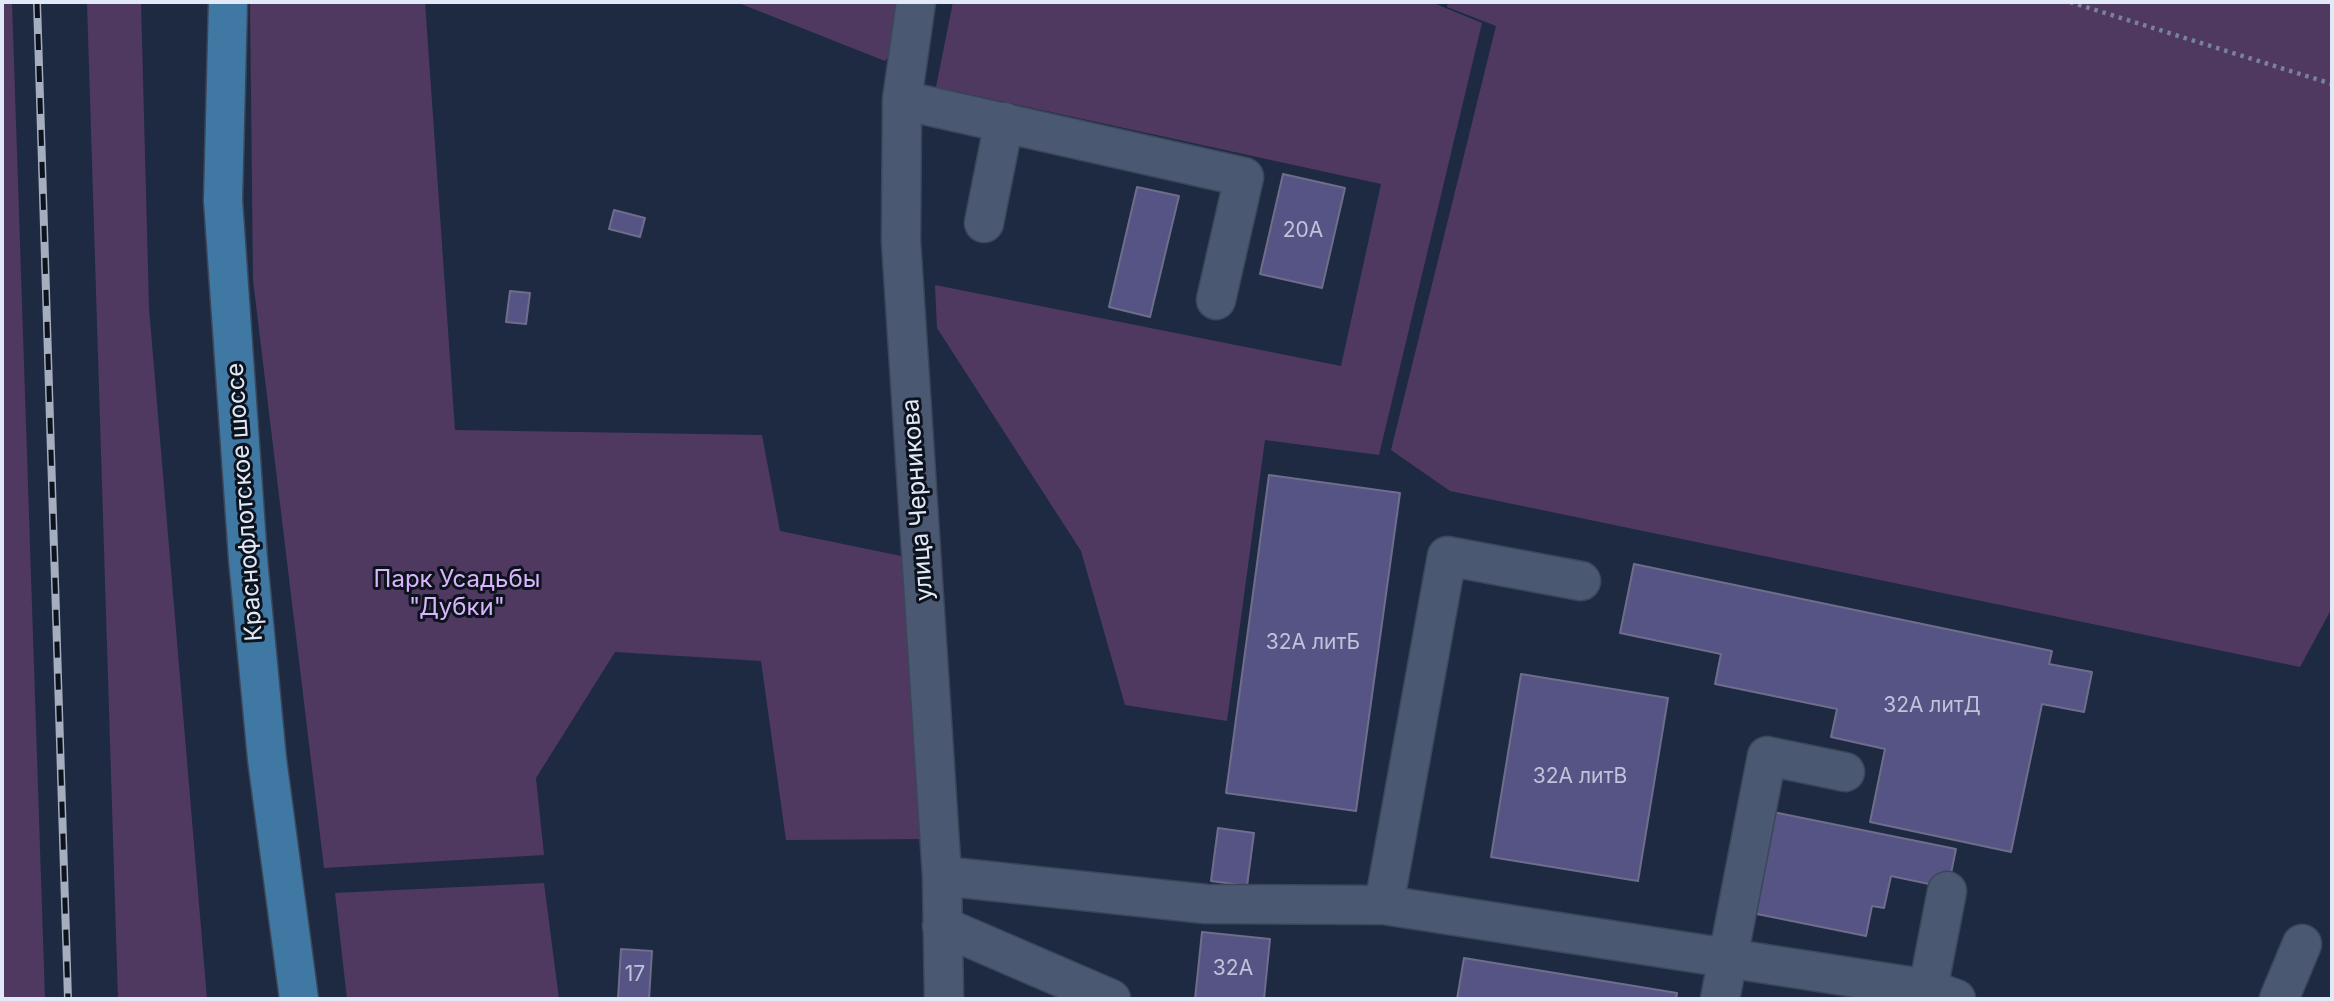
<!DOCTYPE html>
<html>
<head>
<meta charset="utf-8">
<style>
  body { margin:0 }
  #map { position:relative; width:2334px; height:1001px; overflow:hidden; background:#1e2a41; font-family:Inter,sans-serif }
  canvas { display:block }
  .frame { position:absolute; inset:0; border:4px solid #e1e9f8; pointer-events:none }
</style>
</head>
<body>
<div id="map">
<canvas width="2334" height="1001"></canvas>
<div class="frame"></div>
</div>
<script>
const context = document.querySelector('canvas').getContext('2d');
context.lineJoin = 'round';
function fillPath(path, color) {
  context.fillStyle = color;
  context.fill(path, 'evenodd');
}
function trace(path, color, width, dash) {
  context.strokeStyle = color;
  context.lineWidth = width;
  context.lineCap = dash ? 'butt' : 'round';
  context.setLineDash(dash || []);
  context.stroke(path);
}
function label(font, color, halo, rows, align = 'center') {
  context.font = font + ' Inter,sans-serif';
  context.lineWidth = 6;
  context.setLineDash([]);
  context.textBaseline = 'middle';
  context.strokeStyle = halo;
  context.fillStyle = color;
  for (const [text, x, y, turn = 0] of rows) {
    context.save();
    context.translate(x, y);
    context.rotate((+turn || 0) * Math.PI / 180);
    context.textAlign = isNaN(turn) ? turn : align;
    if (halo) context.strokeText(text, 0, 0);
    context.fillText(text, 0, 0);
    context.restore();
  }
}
fillPath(new Path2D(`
  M 2,2 L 12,2 L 45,999 L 2,999 Z
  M 87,2 L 141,2 L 149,308 L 207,999 L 118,999 Z
  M 250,2 L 425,2 L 455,430 L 762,435 L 780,531 L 906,557 L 928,839 L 786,840 L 761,661 L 615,652 L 536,778 L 544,855 L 324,868 L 253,280 Z
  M 736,2 L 918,2 L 914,27 L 885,61 Z
  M 953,2 L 1431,2 L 1482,23 L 1379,455 L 1265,440 L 1227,721 L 1125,705 L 1081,551 L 937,328 L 935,285 L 1341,366 L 1381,184 L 936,87 Z
  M 1448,2 L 2332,2 L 2332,608 L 2300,667 L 1450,491 L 1391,450 L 1496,26 L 1447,7 Z
  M 544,883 L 559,999 L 347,999 L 335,893 Z`), '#4f3961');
const building = new Path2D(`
  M 1283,174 L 1345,188 L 1322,288 L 1260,274 Z
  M 1137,187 L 1179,196 L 1150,317 L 1109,307 Z
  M 614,210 L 645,218 L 640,237 L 609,229 Z
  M 510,291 L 530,293 L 526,324 L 506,322 Z
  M 1269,475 L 1400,493 L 1356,811 L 1226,793 Z
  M 1634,564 L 2052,651 L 2049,664 L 2092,672 L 2084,712 L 2042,704 L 2011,852 L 1870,822 L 1885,749 L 1831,737 L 1837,709 L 1715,684 L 1721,654 L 1620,633 Z
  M 1521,674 L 1668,698 L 1638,881 L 1491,857 Z
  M 1768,811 L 1956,849 L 1948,888 L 1891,876 L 1884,908 L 1872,906 L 1866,936 L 1747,912 Z
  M 1218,828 L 1254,833 L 1247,886 L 1211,881 Z
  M 1202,932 L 1270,939 L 1264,999 L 1195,999 Z
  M 621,949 L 652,951 L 649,999 L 618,999 Z
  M 1464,958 L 1677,993 L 1676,999 L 1457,999 Z`);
fillPath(building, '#565484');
trace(building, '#6e6e8b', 2);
const minor = new Path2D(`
  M 916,2 L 902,100 L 901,241 L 942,876 L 944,999
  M 902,100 L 1244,177 L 1216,300
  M 984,223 L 1004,122
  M 942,876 L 1206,904 L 1384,905 L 1928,989 L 1956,999
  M 1384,905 L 1447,556 L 1581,581
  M 942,926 L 1111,999
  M 1928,989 L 1947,891
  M 1720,999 L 1767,756 L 1845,772
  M 2279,999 L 2302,944`);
const major = new Path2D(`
  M 228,2 L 223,200 L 248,559 L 267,759 L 299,999`);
trace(minor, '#3c4659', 41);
trace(major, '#3c4659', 41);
trace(new Path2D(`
  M 2070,2 L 2332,84`), '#798397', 4.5, [3.5, 5]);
trace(minor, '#4b5872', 38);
trace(major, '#3f78a2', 38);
const rail = new Path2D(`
  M 37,2 L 68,999`);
trace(rail, '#a5aebf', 8);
trace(rail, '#0d131d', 5, [16]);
label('21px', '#bec4db', null, [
  ["20А",1303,231],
  ["32А литБ",1313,643],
  ["32А литД",1932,706],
  ["32А литВ",1580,777],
  ["32А",1233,969],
  ["17",635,975]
]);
label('24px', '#e1e9f8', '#0d131d', [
  ["улица Черникова",918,500,-94],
  ["Краснофлотское шоссе",245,502,-94]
]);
label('24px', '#d9b3fc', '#0d131d', [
  ["Парк Усадьбы",457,580],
  ["\"Дубки\"",457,608]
]);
</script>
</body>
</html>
